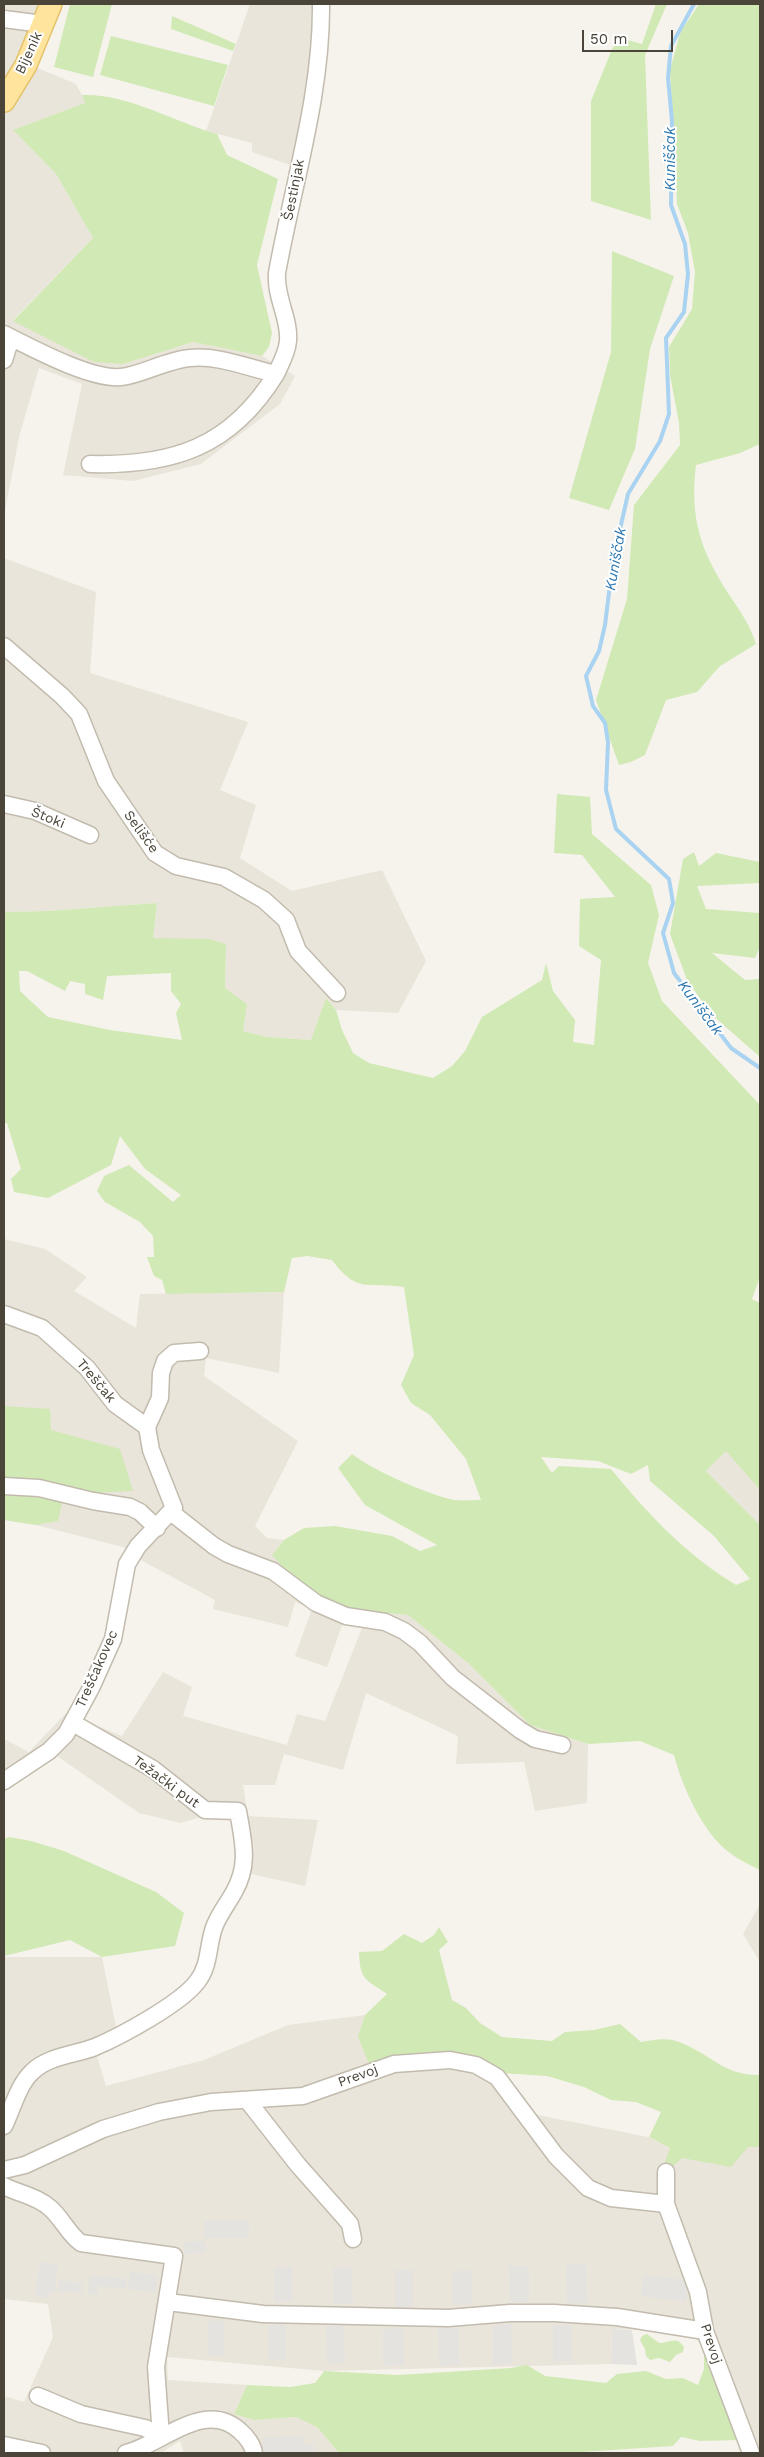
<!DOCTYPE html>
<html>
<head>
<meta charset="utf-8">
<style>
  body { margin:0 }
  #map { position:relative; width:764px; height:2457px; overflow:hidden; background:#f6f3ec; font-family:"Work Sans",sans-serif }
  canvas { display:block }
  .frame { position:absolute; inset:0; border:5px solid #4a4439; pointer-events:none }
  .scale { position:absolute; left:582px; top:30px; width:91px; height:22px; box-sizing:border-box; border:2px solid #4a4439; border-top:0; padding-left:6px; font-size:15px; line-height:18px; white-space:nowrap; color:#4a4439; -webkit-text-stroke:4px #fff; paint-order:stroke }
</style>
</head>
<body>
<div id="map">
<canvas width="764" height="2457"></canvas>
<div class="frame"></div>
<div class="scale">50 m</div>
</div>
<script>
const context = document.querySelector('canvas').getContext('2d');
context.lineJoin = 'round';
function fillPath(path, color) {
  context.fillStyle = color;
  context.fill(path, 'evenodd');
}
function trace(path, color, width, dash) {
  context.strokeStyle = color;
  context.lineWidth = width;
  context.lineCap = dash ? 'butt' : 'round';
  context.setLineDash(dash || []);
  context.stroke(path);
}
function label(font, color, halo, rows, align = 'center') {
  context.font = font + ' "Work Sans",sans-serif';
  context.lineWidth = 4;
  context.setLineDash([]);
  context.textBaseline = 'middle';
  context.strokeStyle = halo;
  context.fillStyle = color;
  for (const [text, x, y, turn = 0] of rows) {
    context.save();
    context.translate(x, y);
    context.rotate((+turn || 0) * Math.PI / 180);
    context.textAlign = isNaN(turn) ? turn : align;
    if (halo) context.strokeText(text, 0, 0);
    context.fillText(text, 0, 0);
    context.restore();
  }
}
fillPath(new Path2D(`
  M 4,4 L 45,4 L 21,61 L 76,84 L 86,103 L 13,130 L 56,174 L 93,238 L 13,320 L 123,364 L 193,342 L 262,356 L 295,376 L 280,404 L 201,464 L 133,481 L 63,475 L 82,384 L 39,368 L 19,437 L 4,516 Z
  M 250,4 L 324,4 L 302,169 L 252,152 L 252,143 L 206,131 Z
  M 4,558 L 96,592 L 90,673 L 248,722 L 220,790 L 256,805 L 240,858 L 292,891 L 382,870 L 426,961 L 398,1013 L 336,1010 L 326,998 L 312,1040 L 267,1037 L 242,1031 L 247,1004 L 225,988 L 226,944 L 153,938 L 157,903 L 48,911 L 4,912 Z
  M 4,1239 L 45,1249 L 87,1277 L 74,1291 L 136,1328 L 140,1294 L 284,1292 L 279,1373 L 206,1358 L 204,1376 L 298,1441 L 255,1526 L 267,1538 L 284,1540 L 272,1555 L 352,1610 L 408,1615 L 468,1663 L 530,1725 L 588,1744 L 587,1803 L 535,1811 L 524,1762 L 456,1764 L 458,1736 L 366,1693 L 343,1770 L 284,1754 L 275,1785 L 243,1785 L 248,1816 L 318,1820 L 305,1886 L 238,1871 L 232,1817 L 203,1816 L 181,1823 L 139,1813 L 57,1756 L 9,1787 L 4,1793 L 4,1739 L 29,1752 L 66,1713 L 122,1736 L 163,1672 L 192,1687 L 183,1716 L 287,1745 L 297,1714 L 325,1721 L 362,1628 L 343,1623 L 327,1667 L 295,1656 L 312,1609 L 295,1602 L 288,1627 L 213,1609 L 215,1600 L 141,1560 L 123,1547 L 36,1525 L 4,1520 Z
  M 726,1450 L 760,1490 L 760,1525 L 706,1471 Z
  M 760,1904 L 760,1962 L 743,1934 Z
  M 4,1957 L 102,1957 L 119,2042 L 97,2056 L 106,2086 L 204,2060 L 288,2025 L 365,2015 L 370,2066 L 471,2058 L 533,2114 L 648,2137 L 670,2148 L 760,2147 L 760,2453 L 744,2453 L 704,2347 L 695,2337 L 655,2330 L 612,2329 L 611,2364 L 324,2371 L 167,2357 L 168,2380 L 247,2385 L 234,2414 L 254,2420 L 296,2417 L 317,2427 L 339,2453 L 184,2453 L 180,2441 L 161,2453 L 4,2453 L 4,2396 L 24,2402 L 53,2337 L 48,2304 L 4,2299 Z`), '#eae5da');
fillPath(new Path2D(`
  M 70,4 L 112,4 L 93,77 L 54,67 Z
  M 656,4 L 667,4 L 645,55 L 651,220 L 591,201 L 591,101 L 617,37 L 642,44 Z
  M 699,4 L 760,4 L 760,444 L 740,453 L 696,465 C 691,506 696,537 716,573 C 729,598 748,617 756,644 L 720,666 L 697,692 L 666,700 L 645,755 L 631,762 L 619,765 L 596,700 L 627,599 L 634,505 L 680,445 L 679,423 L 670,375 L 669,347 L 692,309 L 695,272 L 688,233 L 677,204 L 670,70 L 680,33 Z
  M 172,16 L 236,44 L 233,51 L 171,29 Z
  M 111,36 L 228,65 L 214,106 L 100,75 Z
  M 82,95 C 127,93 175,122 217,134 L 227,155 L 278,179 L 257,265 L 272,333 L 269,347 L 262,356 L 193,342 L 123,364 L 94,362 L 13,321 L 93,238 L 56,174 L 13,130 L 85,103 Z
  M 612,251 L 674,276 L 650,349 L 635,449 L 609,510 L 569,498 L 611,352 Z
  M 557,794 L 590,797 L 592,834 L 651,885 L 659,915 L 648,963 L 662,1001 L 760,1105 L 760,1277 L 752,1299 L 760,1303 L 760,1490 L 726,1451 L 706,1471 L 760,1525 L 760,1870 C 750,1865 739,1860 730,1853 C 703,1834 682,1786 674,1755 L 640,1741 L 588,1744 L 530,1725 L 468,1663 L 408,1615 L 352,1610 L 306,1592 L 272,1555 L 284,1540 L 304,1528 L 335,1526 L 392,1536 L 420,1551 L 437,1545 L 365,1505 L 338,1468 L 352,1454 C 372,1470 429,1495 454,1500 C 463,1501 473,1500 481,1500 L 466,1459 L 430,1415 L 411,1403 L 401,1385 L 414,1355 L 404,1287 C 368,1282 357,1294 332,1260 L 307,1256 L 292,1258 L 284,1292 L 166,1294 L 162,1280 L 154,1276 L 147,1257 L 154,1257 L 153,1236 L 140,1222 L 105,1202 L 97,1191 L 104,1176 L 129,1165 L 173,1202 L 181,1195 L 145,1169 L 120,1136 L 111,1165 L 48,1198 L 14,1192 L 11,1179 L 21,1169 L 7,1123 L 4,1123 L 4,912 L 48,911 L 157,903 L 153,938 L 209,939 L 226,944 L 225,988 L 247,1004 L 243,1031 L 267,1037 L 311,1040 L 326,998 L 336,1010 L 342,1030 L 353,1053 L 369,1063 L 433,1078 L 452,1066 L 465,1051 L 482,1017 L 542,980 L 546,963 L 553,991 L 575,1020 L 573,1042 L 594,1045 L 601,960 L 579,946 L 580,899 L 615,897 L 582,855 L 554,853 ZM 19,971 L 27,971 L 65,991 L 70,981 L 85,984 L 85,994 L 103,1000 L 107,976 L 171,973 L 171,991 L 181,1004 L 176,1013 L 182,1040 L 110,1030 L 48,1017 L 20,991 ZM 541,1457 L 598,1461 L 631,1474 L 648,1465 L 650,1481 L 714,1536 L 750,1579 L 736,1585 C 685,1554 649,1515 611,1469 L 559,1466 L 552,1473 Z
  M 694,852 L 699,866 L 716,853 L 760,862 L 760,883 L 697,886 L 706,909 L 760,913 L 760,947 L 755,958 L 712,953 L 745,980 L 760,979 L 760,1057 L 711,1014 L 687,980 L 670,934 L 683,859 Z
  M 4,1406 L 50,1409 L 51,1430 L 120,1449 L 133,1491 L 64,1494 L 58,1521 L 36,1525 L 4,1520 Z
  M 9,1837 L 31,1841 L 64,1851 L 156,1892 L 184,1913 L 175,1946 L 102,1957 L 70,1940 L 4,1956 L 4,1839 Z
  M 439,1927 L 448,1942 L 439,1950 L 452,2000 L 466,2008 L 480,2023 L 502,2037 L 552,2041 L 565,2032 L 594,2030 L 620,2024 L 641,2042 C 653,2040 667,2037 679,2042 C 711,2054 724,2076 760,2075 L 760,2147 L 748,2147 L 731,2167 L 682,2158 L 670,2169 L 664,2165 L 670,2148 L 649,2137 L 661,2112 L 636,2102 L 611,2100 L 584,2087 L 547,2076 L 500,2073 L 471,2058 L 370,2066 L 358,2037 L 365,2015 L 387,1994 C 365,1979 360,1980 359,1952 L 382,1951 L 404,1934 L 422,1943 L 434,1935 Z
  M 647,2334 L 659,2343 C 669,2343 677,2335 684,2347 L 683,2352 L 676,2355 L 670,2362 L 659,2358 L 650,2360 L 646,2356 L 645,2349 L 640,2340 L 642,2336 Z
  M 704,2347 L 739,2440 L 700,2441 L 681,2437 L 673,2446 L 566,2453 L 339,2453 L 317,2427 L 296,2417 L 254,2420 L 234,2414 L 247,2385 L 290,2387 L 315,2383 L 324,2371 L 398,2375 L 511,2368 L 527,2365 L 545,2376 L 606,2383 L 617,2374 L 646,2371 L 666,2379 L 683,2378 L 698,2385 L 704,2369 Z`), '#d1e9b5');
fillPath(new Path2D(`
  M 249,2220 L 249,2238 L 204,2238 L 204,2221 Z
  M 205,2241 L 206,2253 L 184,2254 L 184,2242 Z
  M 40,2262 L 58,2264 L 55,2293 L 50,2292 L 49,2298 L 35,2296 Z
  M 586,2264 L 587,2303 L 567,2303 L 566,2265 Z
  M 509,2266 L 529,2266 L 529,2302 L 510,2302 Z
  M 274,2267 L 292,2267 L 293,2301 L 274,2302 Z
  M 333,2267 L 352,2267 L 353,2304 L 334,2304 Z
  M 395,2270 L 413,2270 L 413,2307 L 395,2307 Z
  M 471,2270 L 473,2304 L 453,2305 L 452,2271 Z
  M 130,2272 L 158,2275 L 156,2292 L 128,2289 Z
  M 90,2275 L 127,2279 L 126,2289 L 98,2286 L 97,2295 L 88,2294 Z
  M 643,2275 L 688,2280 L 686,2302 L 641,2296 Z
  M 59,2280 L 83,2283 L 82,2293 L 58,2291 Z
  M 208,2321 L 224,2321 L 224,2356 L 207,2356 Z
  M 286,2324 L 286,2360 L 269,2360 L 268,2325 Z
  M 511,2324 L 512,2364 L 493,2365 L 493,2325 Z
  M 344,2325 L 345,2362 L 327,2363 L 326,2326 Z
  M 553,2325 L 572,2325 L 572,2361 L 553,2361 Z
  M 403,2328 L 404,2365 L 383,2366 L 383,2329 Z
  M 438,2328 L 458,2328 L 459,2365 L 439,2366 Z
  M 612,2329 L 632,2330 L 637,2365 L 611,2364 Z
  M 303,2436 L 304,2445 L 314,2444 L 314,2453 L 263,2453 L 262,2438 Z`), '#e5e3e0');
trace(new Path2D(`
  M 694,4 L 671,46 L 668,78 L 672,121 L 671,205 L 685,244 L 688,274 L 684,312 L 666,338 L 669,414 L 660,441 L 628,494 L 613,560 L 605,625 L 599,651 L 586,676 L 593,706 L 605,723 L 608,742 L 606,790 L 616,829 L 669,879 L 673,903 L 663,933 L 674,973 L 731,1048 L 760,1068`), '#a9d3f1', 4);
const minor = new Path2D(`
  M 4,19 L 43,24
  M 4,334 C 32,348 91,380 121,377 C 142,375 166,360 190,358 C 219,355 248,368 276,374 C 231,447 173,466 90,464
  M 4,360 L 11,338
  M 276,374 C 281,363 287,353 288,341 C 290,318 275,298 277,273 C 293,184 322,94 321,4
  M 4,646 L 62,696 L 79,714 L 106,781 L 155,853 L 176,866 L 224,877 L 264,900 L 286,920 L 298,951 L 337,993
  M 4,804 L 35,811 L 90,835
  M 4,1314 L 42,1328 L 87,1368 L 115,1404 L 147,1427 L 160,1398 L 161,1373 L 165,1361 L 174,1353 L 200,1351
  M 4,1486 L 39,1488 L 93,1501 L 130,1507 L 140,1512 L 157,1528
  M 172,1513 L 214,1546 L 228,1554 L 273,1571 L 316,1603 L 346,1616 L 385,1622 L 404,1631 L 420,1643 L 453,1678 L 520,1730 L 535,1739 L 562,1745
  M 4,1781 L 49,1751 L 66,1734 L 91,1688 L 113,1639 L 127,1564 L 138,1546 L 174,1508 L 151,1450 L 147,1427
  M 247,2100 L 298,2165 L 344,2217 L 350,2224 L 353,2239
  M 4,2126 C 12,2110 18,2085 32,2072 C 48,2056 74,2055 95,2047 C 121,2036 180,2004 197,1982 C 211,1964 207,1944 215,1925 C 220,1913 228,1903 234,1892 C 250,1864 243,1841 238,1811 L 205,1810 L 153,1769 L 73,1723
  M 4,2170 L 25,2165 L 103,2129 L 159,2112 L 211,2102 L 303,2096 L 394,2064 L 450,2060 L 476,2065 L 497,2077 L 556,2156 L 588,2188 L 611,2198 L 666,2204 L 698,2292 L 705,2331 L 751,2453
  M 666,2172 L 666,2204
  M 4,2186 C 19,2194 37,2196 50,2208 C 62,2218 68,2234 81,2243 L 174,2256 L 156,2367 L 161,2436
  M 168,2302 L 263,2314 L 448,2318 L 510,2313 L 554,2313 L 617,2317 L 705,2331
  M 38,2396 L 81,2414 L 145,2428 L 161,2436
  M 4,2445 L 42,2453
  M 126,2453 C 161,2445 205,2398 240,2431 C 246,2436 253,2445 254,2453`);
const major = new Path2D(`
  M 4,101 L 26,65 L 51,4`);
trace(minor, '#c2bbae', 19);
trace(major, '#e4c26b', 24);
trace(minor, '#fff', 16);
trace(major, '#fee49d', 21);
label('14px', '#4a4439', '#fff', [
  ["Bijenik",29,53,-65],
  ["Šestinjak",294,190,-79],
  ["Štoki",48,818,22],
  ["Selišće",141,832,54],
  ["Treščak",96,1381,50],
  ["Treščakovec",97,1669,-66],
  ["Težački put",166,1782,36],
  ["Prevoj",358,2076,-20],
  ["Prevoj",711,2344,72]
]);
label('italic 15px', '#2f78b0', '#fff', [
  ["Kuniščak",671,159,-90],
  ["Kuniščak",616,559,-80],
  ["Kuniščak",700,1008,53]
]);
</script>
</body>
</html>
